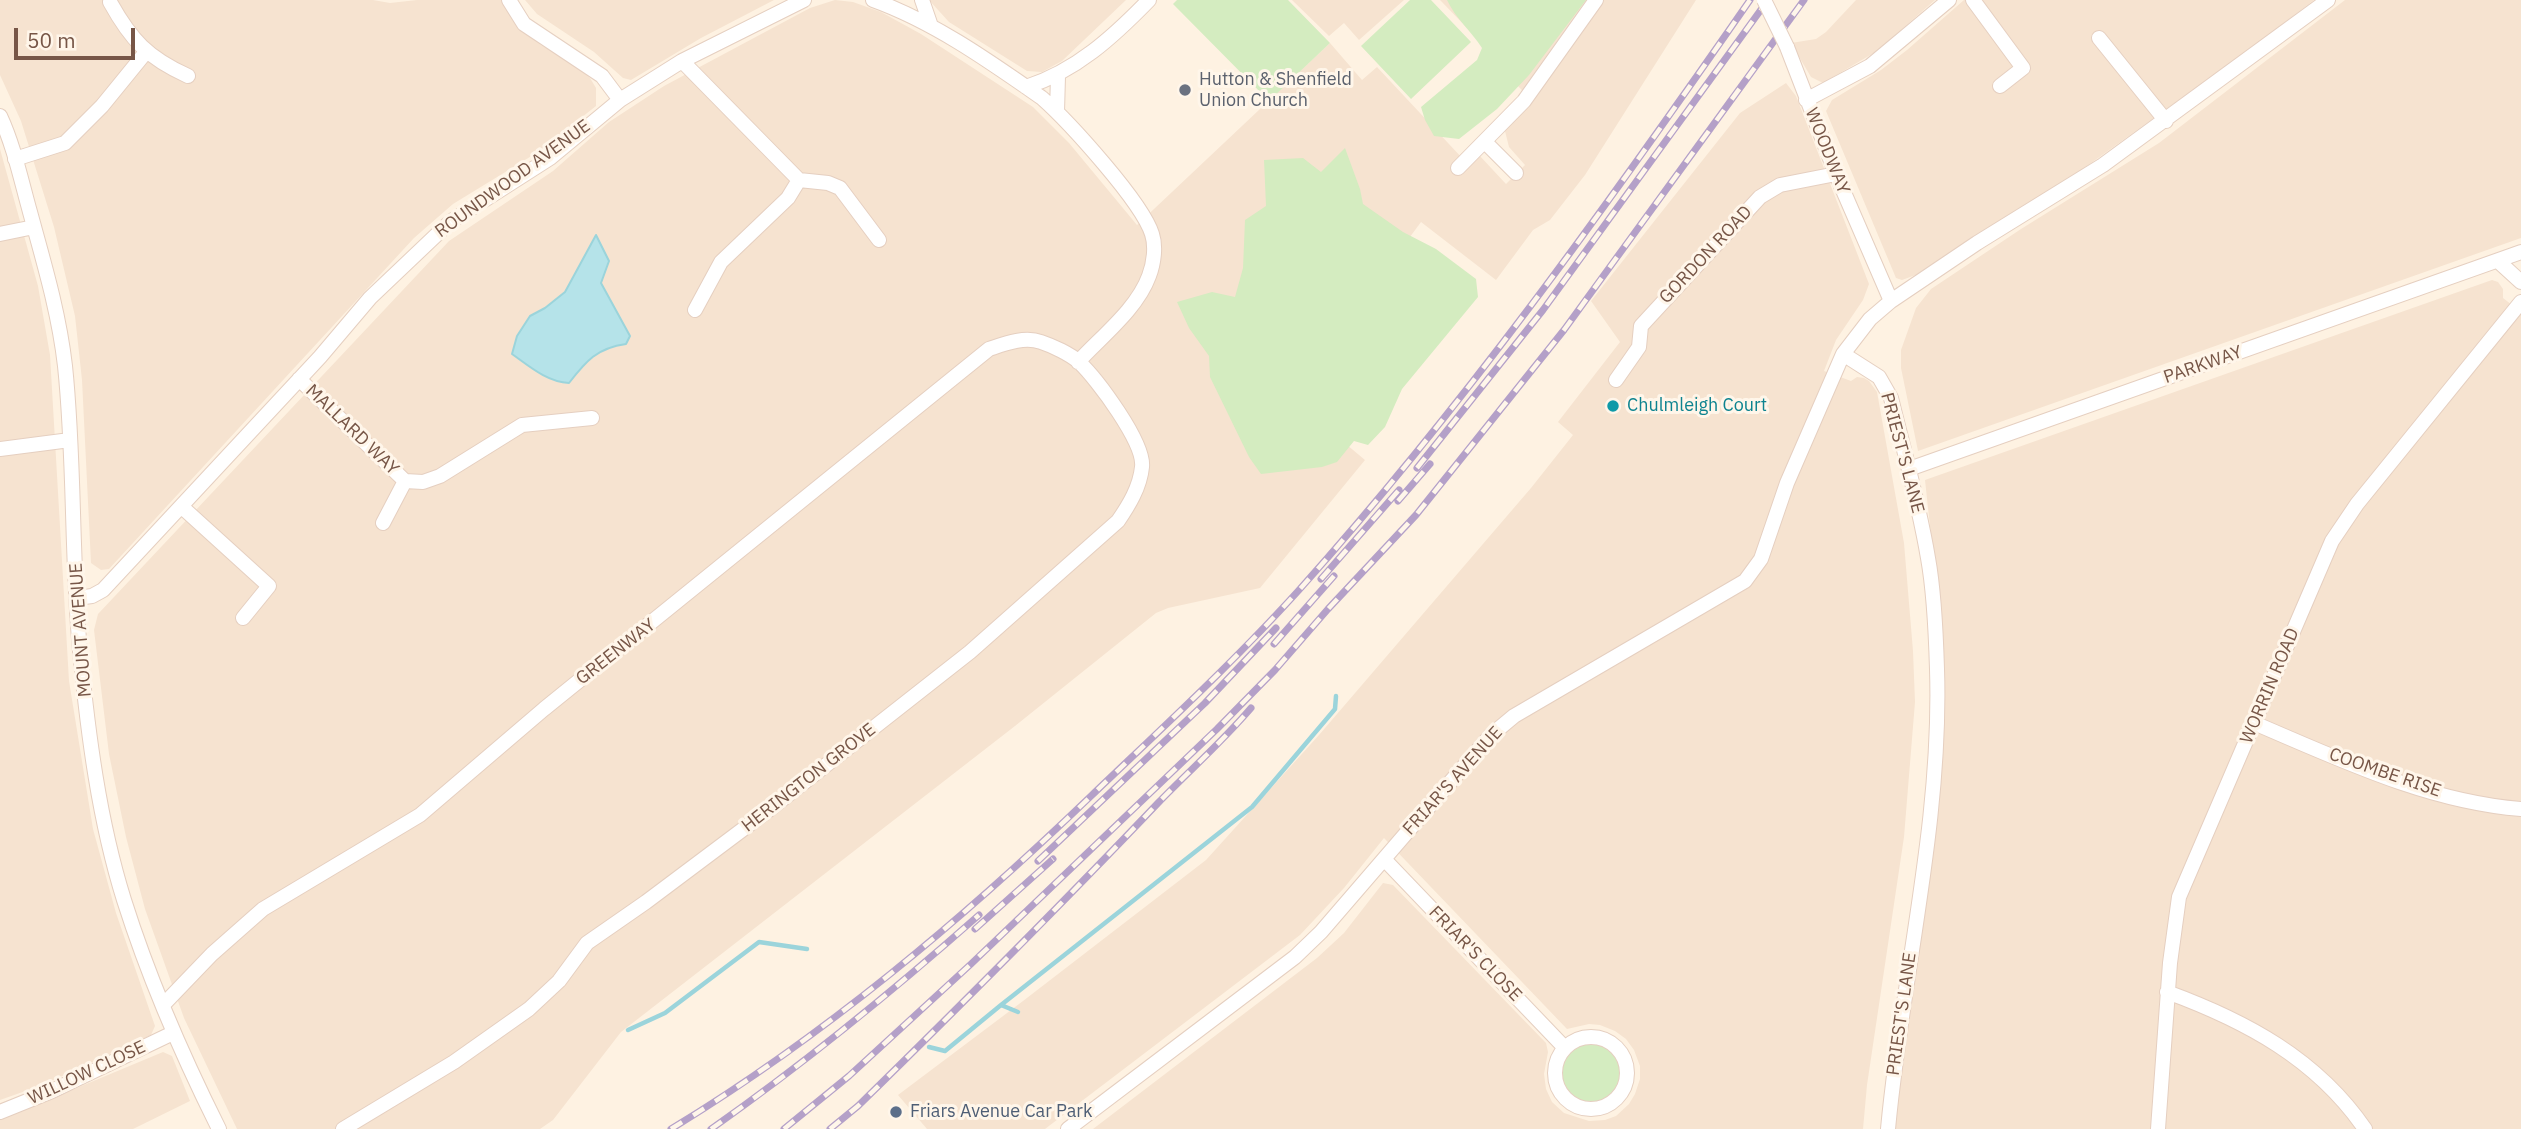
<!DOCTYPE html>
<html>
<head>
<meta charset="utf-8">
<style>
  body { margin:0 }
  #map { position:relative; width:2521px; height:1129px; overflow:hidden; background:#fef2e2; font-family:"IBM Plex Sans",sans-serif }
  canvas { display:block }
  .scale { position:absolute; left:14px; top:28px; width:121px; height:32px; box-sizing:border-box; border:4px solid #775647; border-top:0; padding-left:9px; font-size:21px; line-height:24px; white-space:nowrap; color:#775647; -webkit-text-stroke:5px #fff6ea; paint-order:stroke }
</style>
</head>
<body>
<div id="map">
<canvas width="2521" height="1129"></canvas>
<div class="scale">50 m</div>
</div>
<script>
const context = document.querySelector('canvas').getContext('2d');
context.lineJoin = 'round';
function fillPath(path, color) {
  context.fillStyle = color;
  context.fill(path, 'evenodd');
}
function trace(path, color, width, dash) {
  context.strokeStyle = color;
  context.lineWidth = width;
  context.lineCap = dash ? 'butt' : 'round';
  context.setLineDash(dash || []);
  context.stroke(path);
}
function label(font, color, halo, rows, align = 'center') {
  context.font = font + ' "IBM Plex Sans",sans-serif';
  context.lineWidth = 6;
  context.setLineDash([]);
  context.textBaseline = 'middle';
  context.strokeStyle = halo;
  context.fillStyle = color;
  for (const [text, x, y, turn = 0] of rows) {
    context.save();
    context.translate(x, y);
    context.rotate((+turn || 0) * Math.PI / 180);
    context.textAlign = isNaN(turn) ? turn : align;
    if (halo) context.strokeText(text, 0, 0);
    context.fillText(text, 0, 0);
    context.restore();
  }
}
fillPath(new Path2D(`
  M 0,0 L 373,0 L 390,3 L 417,0 L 501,0 L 514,22 L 541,45 L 572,63 L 590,78 L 596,88 L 596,106 L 538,152 L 453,204 L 414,238 L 109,569 L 101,570 L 91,563 L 82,380 L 75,316 L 54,227 L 21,121 L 0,75 Z
  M 525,0 L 774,0 L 701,38 L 631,80 L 623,78 L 594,52 L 537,14 Z
  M 835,0 L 853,2 L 881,12 L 921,34 L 1033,107 L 1069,143 L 1137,225 L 1330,43 L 1362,80 L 1377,67 L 1463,159 L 1479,155 L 1506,184 L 1525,165 L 1509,147 L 1505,131 L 1509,120 L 1530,99 L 1483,48 L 1471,32 L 1440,0 L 1696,0 L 1585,175 L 1550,220 L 1533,230 L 1496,280 L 1421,222 L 1291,398 L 1365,460 L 1260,588 L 1168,608 L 1156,613 L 1015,726 L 621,1032 L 553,1120 L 540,1129 L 237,1129 L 184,1018 L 145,909 L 126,837 L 109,754 L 94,630 L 98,614 L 449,241 L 553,171 L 609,122 L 664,86 L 810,8 Z
  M 929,0 L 1126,0 L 1062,61 L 1042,72 L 1027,71 L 949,22 Z
  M 1292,0 L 1404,0 L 1359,40 L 1344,23 L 1329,36 Z
  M 1856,0 L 1935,0 L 1877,51 L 1823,83 L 1811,77 L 1791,43 L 1816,39 L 1826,32 Z
  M 1964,0 L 2314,0 L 2254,46 L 2066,181 L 1921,273 L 1902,280 L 1896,278 L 1826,111 L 1832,100 L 1881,70 L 1907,50 Z
  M 2345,0 L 2521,0 L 2521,238 L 1918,451 L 1901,368 L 1901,350 L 1916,308 L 1931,289 L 2021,229 L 2159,143 Z
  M 1786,83 L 1796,96 L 1869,284 L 1863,300 L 1836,340 L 1824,371 L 1851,381 L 1857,377 L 1864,378 L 1869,381 L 1877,392 L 1904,543 L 1913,651 L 1915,702 L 1904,837 L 1867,1085 L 1863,1129 L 1093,1129 L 1317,958 L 1344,933 L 1383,883 L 1393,885 L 1546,1043 L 1548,1052 L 1544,1074 L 1546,1089 L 1552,1102 L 1564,1113 L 1589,1121 L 1605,1120 L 1616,1116 L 1629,1104 L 1635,1094 L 1640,1079 L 1640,1066 L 1634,1050 L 1626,1039 L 1615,1031 L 1600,1025 L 1589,1024 L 1567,1029 L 1384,838 L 1344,888 L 1300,935 L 1045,1129 L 927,1129 L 898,1095 L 1023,1001 L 1206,860 L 1319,735 L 1531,488 L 1573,435 L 1558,422 L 1620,342 L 1591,301 L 1740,113 Z
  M 0,149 L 38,286 L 50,355 L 69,681 L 93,829 L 116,913 L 155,1026 L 151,1035 L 45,1084 L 0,1100 Z
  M 2492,280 L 2498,282 L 2503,289 L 2503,298 L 2521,312 L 2521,1129 L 1892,1129 L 1942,752 L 1944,701 L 1938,600 L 1925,480 Z
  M 163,1052 L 172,1056 L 190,1101 L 133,1129 L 0,1129 L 0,1120 Z`), '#f6e3d0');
fillPath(new Path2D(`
  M 1177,0 L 1288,0 L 1330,43 L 1269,101 L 1173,4 Z
  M 1410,0 L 1431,0 L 1471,42 L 1411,99 L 1361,46 Z
  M 1447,0 L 1586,0 L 1529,75 L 1497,109 L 1459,139 L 1434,136 L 1425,120 L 1421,107 L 1477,60 L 1482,48 C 1471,31 1456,19 1447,0 Z
  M 1345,148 L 1360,189 L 1363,204 L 1403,232 L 1436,249 L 1476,279 L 1478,297 L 1402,389 L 1385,427 L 1368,445 L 1354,441 L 1337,462 L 1322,467 L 1261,474 L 1249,457 L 1210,377 L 1209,356 L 1189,328 L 1177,302 L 1212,292 L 1235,297 L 1243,268 L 1245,220 L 1266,206 L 1264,160 L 1303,158 L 1321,172 Z
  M1561 1073a30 30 0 1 1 60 0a30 30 0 1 1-60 0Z`), '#d4ecc0');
const water = new Path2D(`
  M 596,235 L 609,261 L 601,283 L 630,336 L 626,344 C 597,348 586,361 569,383 C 547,382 529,366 512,354 L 517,336 L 530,316 L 545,308 L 565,292 Z`);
fillPath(water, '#b5e3e9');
trace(water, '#9bd4db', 2);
trace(new Path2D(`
  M 1001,1005 L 1252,807 L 1335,709 L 1336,696
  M 628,1030 L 665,1013 L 759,942 L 807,949
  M 929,1047 L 945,1051 L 1001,1005 L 1018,1012`), '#9bd4db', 4.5);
const minor = new Path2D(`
  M 509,0 L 524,24 L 602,76 L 620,100
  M 873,0 C 934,22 989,61 1042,98 C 1069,122 1142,202 1152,234 C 1156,246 1154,263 1149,276 C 1137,309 1102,336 1078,362
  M 922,0 L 931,26
  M 1973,0 L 2023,68 L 2000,86
  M 110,2 C 131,40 148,58 188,76
  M 2099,38 L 2166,121
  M 1787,47 L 1836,174 L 1891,301
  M 682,61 L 799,180 L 788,198 L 721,262 L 695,310
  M 1026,87 C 1076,71 1113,37 1149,0
  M 1806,100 L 1870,66 L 1949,0
  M 1057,112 L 1058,76
  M 0,116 C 14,146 21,180 30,212 C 44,263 59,313 65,366 C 75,460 71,556 80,651 C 88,734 99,820 124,900 C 149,979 182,1055 219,1129
  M 1485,142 L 1516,173
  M 15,159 L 65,143 L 102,106 L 146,52
  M 1458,168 L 1524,101 L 1596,0
  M 799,180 L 828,183 L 840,188 L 879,240
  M 0,234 L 34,227
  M 2498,261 L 2521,282
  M 299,379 L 405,481
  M 1616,380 L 1639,347 L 1641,326 L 1760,197 L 1780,185 L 1836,174
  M 0,449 L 70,440
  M 1909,469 L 2521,252
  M 182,507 L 269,586 L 243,618
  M 383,523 L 405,481 L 423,482 L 440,476 L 522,425 L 592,418
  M 77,598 L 92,596 L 103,590 L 320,357 L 370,298 L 450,222 L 550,158 L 620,100 L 682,61 L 804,0
  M 2254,723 C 2339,759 2428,802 2521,809
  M 1384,859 L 1565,1048
  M 2167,992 C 2246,1021 2317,1059 2365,1129
  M 163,1005 L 212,954 L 263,909 L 420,815 L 544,709 L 989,349 C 1004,344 1024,336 1041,342 C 1053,346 1070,354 1079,362 C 1097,379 1145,443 1142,467 C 1140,487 1129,505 1118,521 L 970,652 L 774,806 L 646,902 L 587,943 L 559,981 L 529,1009 L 454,1062 L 343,1129
  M1555 1073a36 36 0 1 1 72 0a36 36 0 1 1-72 0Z
  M 0,1112 L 52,1091 L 173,1033
  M 1068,1129 L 1295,957 L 1321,932 L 1490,736 L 1514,716 L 1745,581 L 1761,559 L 1787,483 L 1843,354
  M 1888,1129 C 1902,976 1942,824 1937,669 C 1936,635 1934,591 1928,558 C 1919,504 1904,451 1891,398 L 1879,377 L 1843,354 L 1870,319 L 1891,301 L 1977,243 L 2103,165 L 2328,0
  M 2158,1129 L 2170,963 L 2179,897 L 2332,541 L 2357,504 L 2521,302`);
trace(minor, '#e5cfc0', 16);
trace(minor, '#fff', 14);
const rail = new Path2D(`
  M 1417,468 L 1543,310 L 1768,0
  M 1398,501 L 1430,464
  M 1321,579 L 1399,490
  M 1274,644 L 1334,576
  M 1038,861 L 1205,703 L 1276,628
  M 975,929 L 1053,859
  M 671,1129 C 824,1036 962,920 1091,796 C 1161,729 1234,662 1299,590 C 1464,406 1609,203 1750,0
  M 711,1129 C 805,1063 893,991 979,915
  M 784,1129 L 849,1076 L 971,964 L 1217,729 L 1275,670 L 1328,609 L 1416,515 L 1564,330 L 1804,0
  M 830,1129 L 858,1106 C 960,1006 1060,906 1158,803 C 1189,771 1222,742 1251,708`);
trace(rail, '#b4a0c8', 7);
trace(rail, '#fff6ea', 4.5, [13]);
const minorBridge = new Path2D(`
  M 1764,0 L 1787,47`);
trace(minorBridge, '#e5cfc0', 16, []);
trace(minorBridge, '#fff', 14);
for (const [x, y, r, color] of [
  [1185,90,7,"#6b7280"],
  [1613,406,7,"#0f9aa8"],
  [896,1112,7,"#5c6f8a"]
]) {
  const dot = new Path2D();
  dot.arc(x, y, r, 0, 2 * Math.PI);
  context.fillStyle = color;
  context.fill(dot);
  trace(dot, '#fff6ea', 2.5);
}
label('18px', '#5b616d', '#fff6ea', [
  ["Hutton & Shenfield",1199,80],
  ["Union Church",1199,101]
], 'left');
label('18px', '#775647', '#fff6ea', [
  ["WOODWAY",1827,151,68],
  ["ROUNDWOOD AVENUE",513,179,-36],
  ["GORDON ROAD",1706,255,-47],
  ["PARKWAY",2203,365,-19],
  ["MALLARD WAY",352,430,44],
  ["PRIEST'S LANE",1902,453,75],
  ["MOUNT AVENUE",81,630,-94],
  ["GREENWAY",616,652,-38],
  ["WORRIN ROAD",2270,686,-67],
  ["COOMBE RISE",2385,773,19],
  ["HERINGTON GROVE",809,778,-38],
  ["FRIAR'S AVENUE",1453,781,-48],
  ["FRIAR'S CLOSE",1475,954,46],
  ["PRIEST'S LANE",1902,1014,-82],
  ["WILLOW CLOSE",87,1073,-25]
]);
label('18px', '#0d838f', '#fff6ea', [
  ["Chulmleigh Court",1627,406]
], 'left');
label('18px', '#4e5e75', '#fff6ea', [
  ["Friars Avenue Car Park",910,1112]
], 'left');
</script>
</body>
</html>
